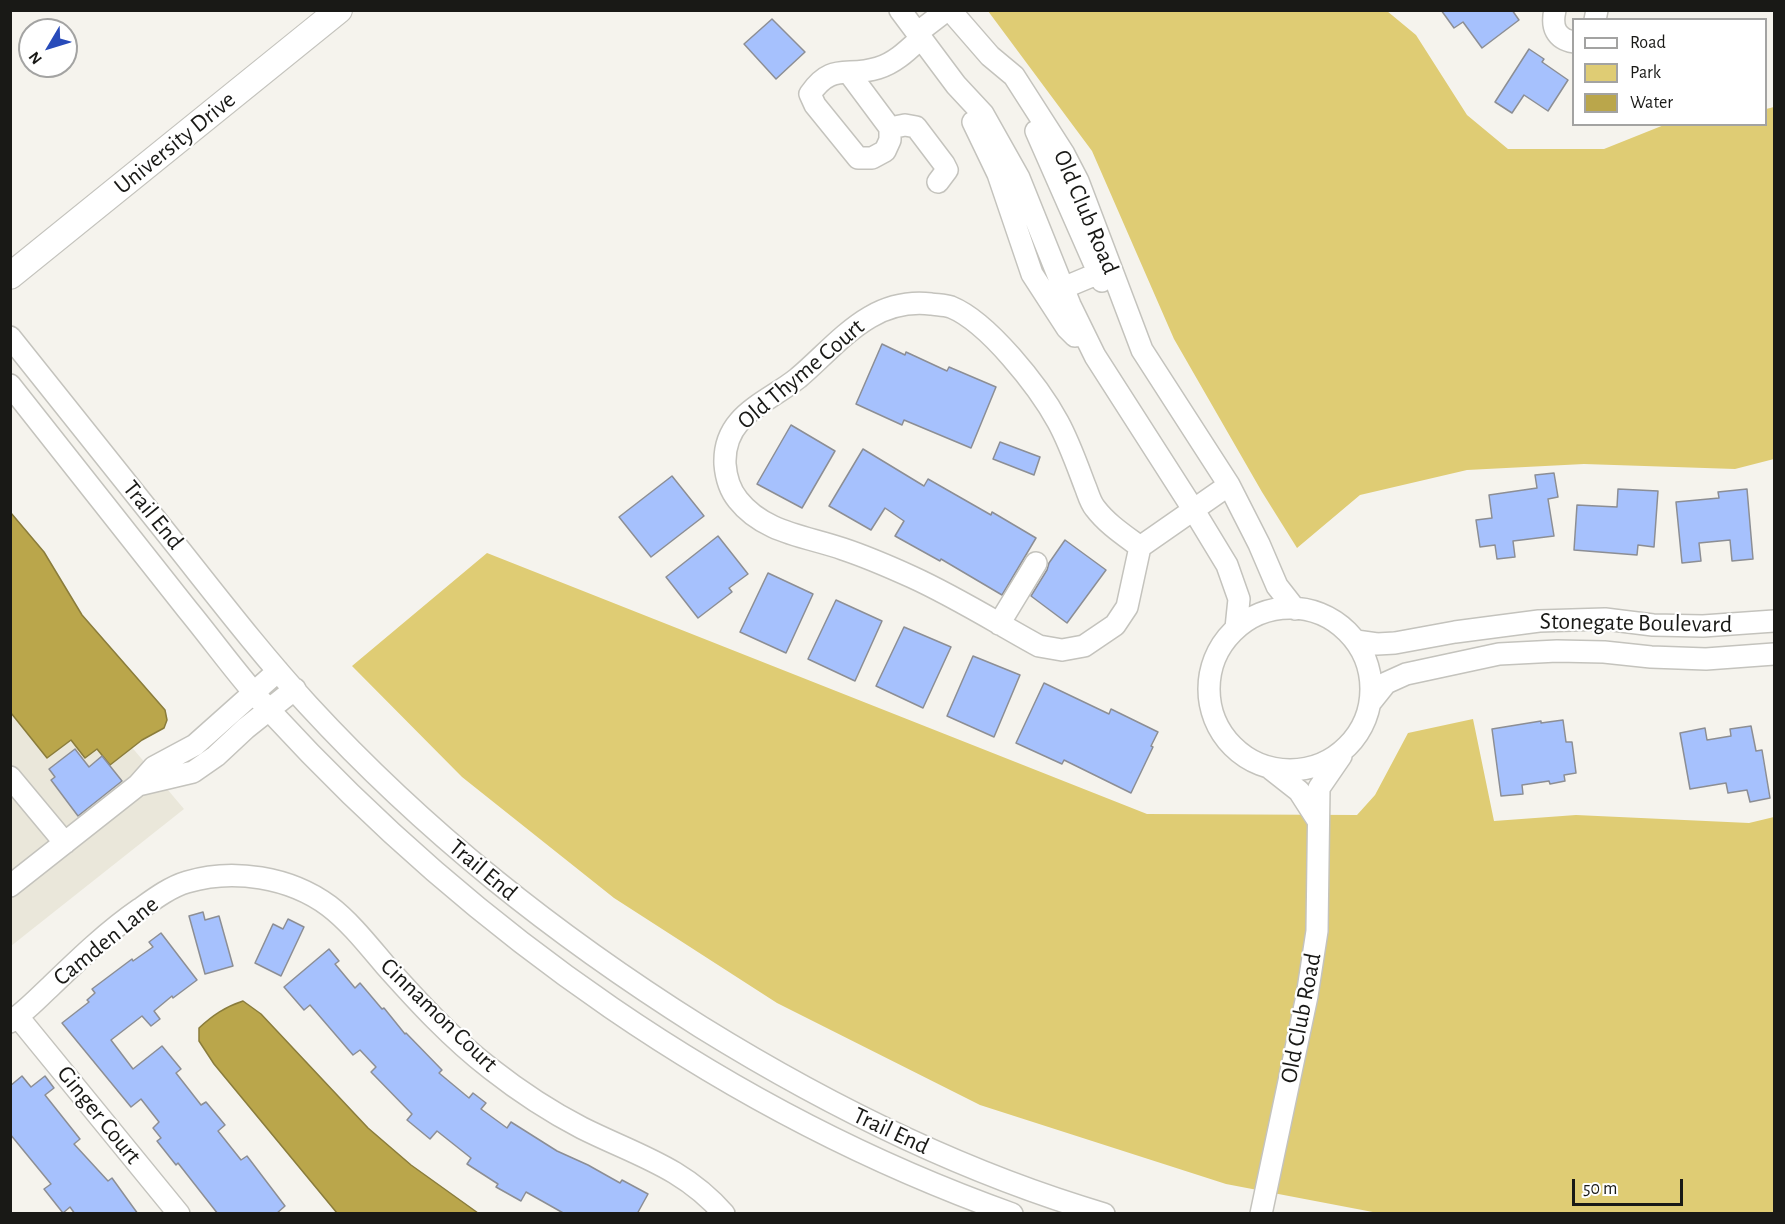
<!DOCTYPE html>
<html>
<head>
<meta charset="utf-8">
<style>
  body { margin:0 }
  #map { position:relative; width:1785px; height:1224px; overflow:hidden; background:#f5f3ed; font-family:"Alegreya Sans",sans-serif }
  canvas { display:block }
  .frame { position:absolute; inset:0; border:12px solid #191916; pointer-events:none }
  .legend { position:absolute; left:1572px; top:18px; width:195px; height:108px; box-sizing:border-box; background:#fff; border:2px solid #a3a3a2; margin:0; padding:8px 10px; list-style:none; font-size:18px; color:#191916 }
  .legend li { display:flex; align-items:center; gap:12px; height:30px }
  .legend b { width:30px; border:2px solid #a3a3a2 }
  .north { position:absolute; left:18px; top:18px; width:60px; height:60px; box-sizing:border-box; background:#fff; border:2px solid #a3a3a2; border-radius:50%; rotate:232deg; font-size:16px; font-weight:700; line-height:24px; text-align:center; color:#191916 }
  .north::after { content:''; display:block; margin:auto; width:21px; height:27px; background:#284bba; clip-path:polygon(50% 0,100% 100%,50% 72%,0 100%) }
  .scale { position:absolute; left:1572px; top:1179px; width:111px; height:27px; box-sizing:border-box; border:3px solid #191916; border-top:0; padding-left:8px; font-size:18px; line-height:21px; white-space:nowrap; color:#191916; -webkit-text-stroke:4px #fff; paint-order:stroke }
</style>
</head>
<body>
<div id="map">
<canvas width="1785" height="1224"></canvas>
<div class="frame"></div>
<ul class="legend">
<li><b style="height:8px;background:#fff"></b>Road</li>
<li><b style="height:16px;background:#dfcc74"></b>Park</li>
<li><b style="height:16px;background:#baa64b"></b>Water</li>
</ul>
<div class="north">N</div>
<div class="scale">50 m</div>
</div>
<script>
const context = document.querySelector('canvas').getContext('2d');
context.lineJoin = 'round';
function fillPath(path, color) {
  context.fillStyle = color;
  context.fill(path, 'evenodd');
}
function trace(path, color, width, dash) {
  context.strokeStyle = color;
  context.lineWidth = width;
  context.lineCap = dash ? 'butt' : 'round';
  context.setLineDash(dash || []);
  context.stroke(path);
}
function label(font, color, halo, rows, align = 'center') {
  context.font = font + ' "Alegreya Sans",sans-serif';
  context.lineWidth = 4.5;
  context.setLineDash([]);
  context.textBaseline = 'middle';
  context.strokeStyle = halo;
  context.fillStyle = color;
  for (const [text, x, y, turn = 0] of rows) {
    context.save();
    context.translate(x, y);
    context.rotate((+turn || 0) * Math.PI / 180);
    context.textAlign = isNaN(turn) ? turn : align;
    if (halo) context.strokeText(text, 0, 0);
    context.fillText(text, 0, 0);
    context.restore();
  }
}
fillPath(new Path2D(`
  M 10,603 L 184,809 L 11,946 L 10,946 Z`), '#eae7da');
fillPath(new Path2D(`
  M 988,11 L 1387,11 L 1416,35 L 1467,115 L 1508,149 L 1604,149 L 1664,125 L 1766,124 L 1766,109 L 1774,107 L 1774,459 L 1735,469 L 1584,464 L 1467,470 L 1360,495 L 1297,548 L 1262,492 L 1174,339 L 1092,151 Z
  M 487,553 L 1147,814 L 1357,815 L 1375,795 L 1408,733 L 1473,719 L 1494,821 L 1576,815 L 1749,823 L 1774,817 L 1774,1213 L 1378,1213 L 1226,1184 L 980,1105 L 777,1003 L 614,898 L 462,777 L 352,666 Z`), '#dfcc74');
const water = new Path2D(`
  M 11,513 L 44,552 L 82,615 L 165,710 L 167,720 L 164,728 L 142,740 L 110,765 L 97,749 L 85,758 L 71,740 L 47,758 L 11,713 Z
  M 243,1001 L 261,1014 L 368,1128 L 411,1165 L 478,1213 L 337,1213 L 214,1064 L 199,1041 L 199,1028 C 213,1015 225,1007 243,1001 Z`);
fillPath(water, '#baa64b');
trace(water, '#8a7c3b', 1.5);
const building = new Path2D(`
  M 1441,10 L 1512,10 L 1519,20 L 1482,48 L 1463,22 L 1454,28 Z
  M 772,19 L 805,52 L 776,79 L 744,44 Z
  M 1529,49 L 1544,59 L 1542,62 L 1568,80 L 1548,111 L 1524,95 L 1512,113 L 1495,102 Z
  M 882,344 L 905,355 L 906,352 L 947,371 L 949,367 L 996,387 L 971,448 L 904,420 L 902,425 L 856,404 Z
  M 791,425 L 835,451 L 802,508 L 757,484 Z
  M 1000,442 L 1040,457 L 1034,475 L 993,459 Z
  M 863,449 L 924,486 L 928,479 L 991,515 L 992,512 L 1036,538 L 1002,595 L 941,559 L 940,561 L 895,536 L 904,521 L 885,508 L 871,530 L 829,506 Z
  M 1554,473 L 1558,497 L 1548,499 L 1554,536 L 1513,541 L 1515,557 L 1497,559 L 1495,545 L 1480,547 L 1476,520 L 1492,518 L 1489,495 L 1537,488 L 1535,475 Z
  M 672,476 L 704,516 L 651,557 L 619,517 Z
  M 1618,489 L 1658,491 L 1654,547 L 1638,545 L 1637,555 L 1574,550 L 1577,505 L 1617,507 Z
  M 1747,489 L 1753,559 L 1732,561 L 1730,540 L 1699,543 L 1701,561 L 1682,563 L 1676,502 L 1719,498 L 1718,492 Z
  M 718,536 L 748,574 L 729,588 L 732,592 L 698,618 L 666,577 Z
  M 1065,540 L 1106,570 L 1067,623 L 1031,596 L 1047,570 L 1049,563 Z
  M 768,573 L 813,594 L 786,653 L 740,632 Z
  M 836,600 L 882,621 L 855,681 L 808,659 Z
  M 904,627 L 951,647 L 923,708 L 876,686 Z
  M 973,656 L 1020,675 L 994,737 L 947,716 Z
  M 1044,683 L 1109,714 L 1111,709 L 1158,732 L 1151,746 L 1153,747 L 1131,793 L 1064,760 L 1062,764 L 1016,743 Z
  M 1563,720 L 1566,742 L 1572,742 L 1576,773 L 1564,775 L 1565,781 L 1550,784 L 1549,781 L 1522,785 L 1523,794 L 1501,796 L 1492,729 L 1541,721 L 1541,723 Z
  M 1751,726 L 1756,751 L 1762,750 L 1770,798 L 1750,802 L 1747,790 L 1728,793 L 1726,783 L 1690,789 L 1680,733 L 1705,728 L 1707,740 L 1731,736 L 1730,729 Z
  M 75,749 L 89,767 L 102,756 L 122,781 L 78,816 L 51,780 L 55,777 L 49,769 Z
  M 203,912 L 205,920 L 219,916 L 233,966 L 205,974 L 189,916 Z
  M 288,919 L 304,927 L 281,976 L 255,963 L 273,924 L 283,929 Z
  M 161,933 L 197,980 L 173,998 L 172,996 L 154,1011 L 160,1019 L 151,1026 L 142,1016 L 111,1040 L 133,1069 L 162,1046 L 181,1069 L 176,1073 L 201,1105 L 206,1102 L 225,1125 L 218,1131 L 241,1160 L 247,1156 L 285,1206 L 276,1214 L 218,1214 L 178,1163 L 176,1165 L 157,1141 L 161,1138 L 153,1128 L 159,1122 L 141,1099 L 131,1107 L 62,1023 L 89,1002 L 87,1000 L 95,993 L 92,989 L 132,959 L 133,961 L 153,947 L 149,942 Z
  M 329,949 L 339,961 L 335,964 L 355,988 L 360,983 L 382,1009 L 384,1008 L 405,1034 L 406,1033 L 442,1070 L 439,1073 L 469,1098 L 473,1093 L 486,1103 L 481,1109 L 507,1128 L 511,1122 L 557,1151 L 588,1165 L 620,1183 L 622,1180 L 648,1194 L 637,1214 L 565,1214 L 526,1192 L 521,1201 L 496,1187 L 498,1184 L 467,1164 L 471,1158 L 437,1131 L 430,1139 L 407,1120 L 412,1114 L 371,1072 L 376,1067 L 360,1050 L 353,1055 L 310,1005 L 304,1010 L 284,987 Z
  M 22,1076 L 31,1087 L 45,1076 L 54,1088 L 45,1095 L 80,1139 L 74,1144 L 108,1181 L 112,1178 L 138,1214 L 75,1214 L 70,1207 L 63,1213 L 44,1189 L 51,1184 L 10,1134 L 10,1086 Z`);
fillPath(building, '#a6c1fd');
trace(building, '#8c8e94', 1.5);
const minor = new Path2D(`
  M 900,10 L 956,85 L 983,114 L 1019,178 L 1070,305 L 1095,356 L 1193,509 L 1227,565 L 1239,599 L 1236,628
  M 950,10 L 990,56 L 1014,76 L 1064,154 L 1078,181 L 1142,350 L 1229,485 L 1259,544 L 1277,586 L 1295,609
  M 1555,10 C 1551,27 1556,39 1574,42
  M 1595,20 L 1597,10
  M 917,33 L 947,10
  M 849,73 L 890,128 L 890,140 L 885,151 L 872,158 L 858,158 L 815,105 L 810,94 C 832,62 846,78 878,68 C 895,63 908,50 921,38
  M 973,122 L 998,174 L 1032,274 L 1067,328 L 1075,336
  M 890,128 L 905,125 L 916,127 L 944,164 L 947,170 L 938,182
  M 1036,131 L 1102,281
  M 1063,288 L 1099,273
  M 10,337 C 67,408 124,479 180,550 C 222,603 263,656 308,705 C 425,832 555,935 701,1027 C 827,1105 961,1172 1104,1214
  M 10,385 C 69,459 128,535 187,609 C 215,643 241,680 271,712 C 474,933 729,1113 1012,1214
  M 1140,547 L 1127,607 L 1115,625 L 1084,646 L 1062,650 L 1039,646 C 997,623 956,597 912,577 C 890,567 867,557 843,549 C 806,536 764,533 738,500 C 729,489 726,477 725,464 C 723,415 767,403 798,378 C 839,343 871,297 931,304 C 937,305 945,305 951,307 C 988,322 1039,387 1058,422 C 1069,442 1077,465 1085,486 C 1088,493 1090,502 1095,508 C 1107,524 1124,535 1140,547 L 1229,485
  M1209 689a81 81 0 1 1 162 0a81 81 0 1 1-162 0Z
  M 999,624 L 1036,563
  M 1356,641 L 1377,644 L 1395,643 L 1455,632 L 1539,621 L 1605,619 L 1653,625 L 1703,626 L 1774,621
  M 1370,703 L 1386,683 L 1406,674 L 1499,654 L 1557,651 L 1604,652 L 1651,657 L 1706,659 L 1774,654
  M 1271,769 L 1299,791 L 1317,819
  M 10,777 L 65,843
  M 138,785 L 193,772 L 216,756 L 246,728 L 295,689
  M 10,886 L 138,785 L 154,767 L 195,745 L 278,671
  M 18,1017 L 179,1214
  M 10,1022 C 25,1012 38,998 51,986 C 79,959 108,931 140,909 C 154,899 170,887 187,882 C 233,868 290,877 329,906 C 350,922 368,945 385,965 C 418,1002 452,1039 491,1069 C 519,1091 551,1112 582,1128 C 636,1155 683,1167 724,1214
  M 1261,1214 L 1307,996 L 1317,931 L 1319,788 L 1341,756`);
const major = new Path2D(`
  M 10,276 L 339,10`);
trace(minor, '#c4c3bd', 24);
trace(major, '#c4c3bd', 28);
trace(minor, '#fff', 21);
trace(major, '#fff', 26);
label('24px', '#191916', '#fff', [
  ["University Drive",175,143,-39],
  ["Old Club Road",1086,212,67],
  ["Old Thyme Court",801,374,-40],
  ["Trail End",153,515,51],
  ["Stonegate Boulevard",1636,623,1],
  ["Trail End",483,870,40],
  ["Camden Lane",106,941,-39],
  ["Cinnamon Court",439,1015,44],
  ["Old Club Road",1301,1018,-79],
  ["Ginger Court",99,1115,51],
  ["Trail End",891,1131,25]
]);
</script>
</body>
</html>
